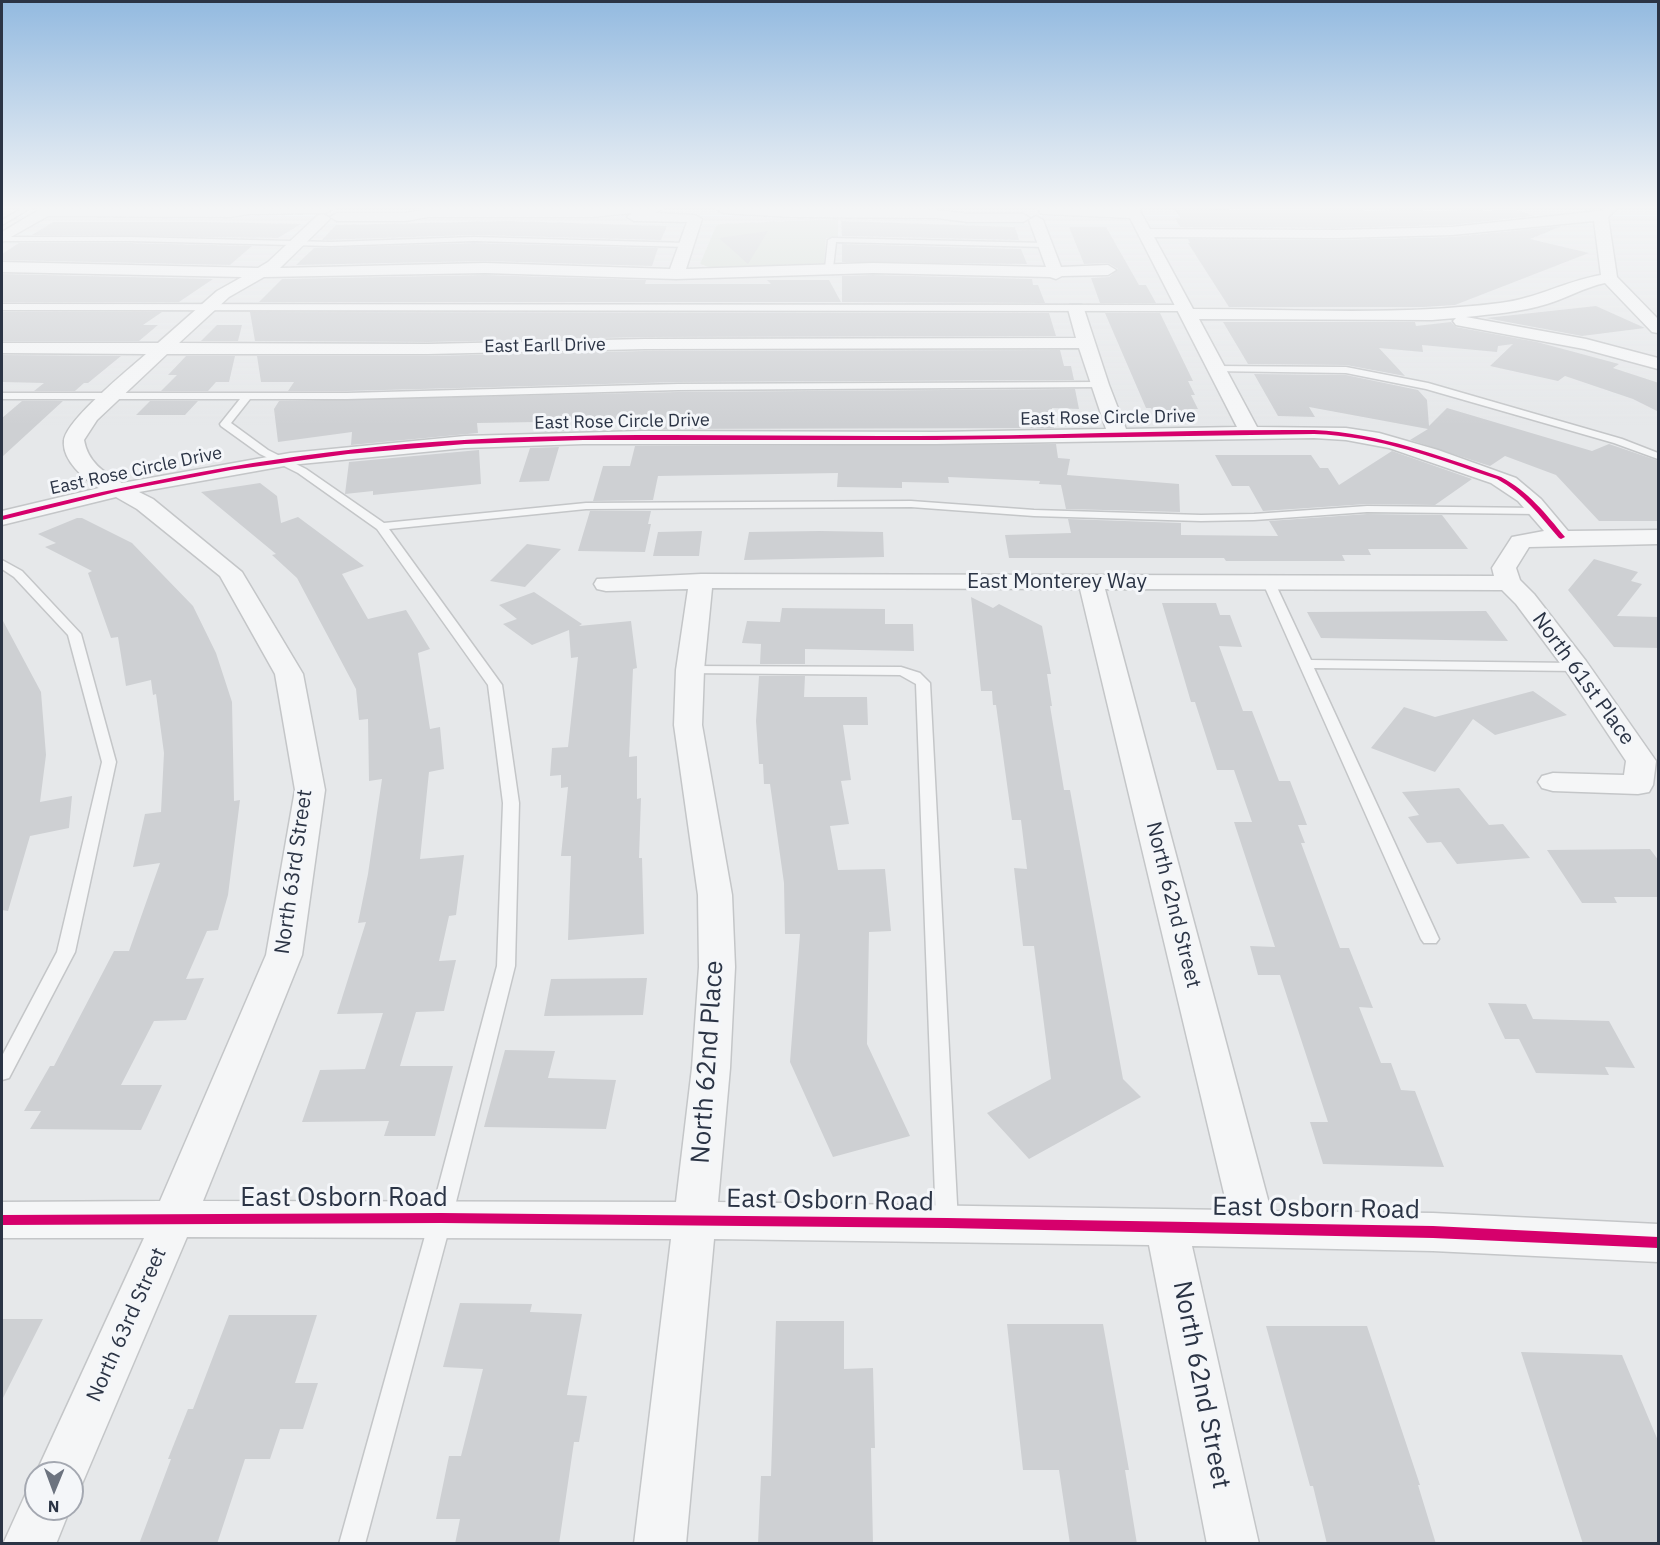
<!DOCTYPE html>
<html>
<head>
<meta charset="utf-8">
<style>
  body { margin:0 }
  #map { position:relative; width:1660px; height:1545px; overflow:hidden; background:#e6e8ea; font-family:"IBM Plex Sans",sans-serif }
  canvas { display:block }
  .frame { position:absolute; inset:0; border:3px solid #2b3445; pointer-events:none }
  .north { position:absolute; left:24px; top:1461px; width:60px; height:60px; box-sizing:border-box; background:#f4f6f9; border:2px solid #a4a8b1; border-radius:50%; rotate:181deg; font-size:16px; font-weight:700; line-height:24px; text-align:center; color:#2b3445 }
  .north::after { content:''; display:block; margin:auto; width:21px; height:27px; background:#6c737f; clip-path:polygon(50% 0,100% 100%,50% 72%,0 100%) }
</style>
</head>
<body>
<div id="map">
<canvas width="1660" height="1545"></canvas>
<div class="frame"></div>
<div class="north">N</div>
</div>
<script>
const context = document.querySelector('canvas').getContext('2d');
context.lineJoin = 'round';
function fillPath(path, color) {
  context.fillStyle = color;
  context.fill(path, 'evenodd');
}
function trace(path, color, width, dash) {
  context.strokeStyle = color;
  context.lineWidth = width;
  context.lineCap = dash ? 'butt' : 'round';
  context.setLineDash(dash || []);
  context.stroke(path);
}
function label(font, color, halo, rows, align = 'center') {
  context.font = font + ' "IBM Plex Sans",sans-serif';
  context.lineWidth = 6;
  context.setLineDash([]);
  context.textBaseline = 'middle';
  context.strokeStyle = halo;
  context.fillStyle = color;
  for (const [text, x, y, turn = 0] of rows) {
    context.save();
    context.translate(x, y);
    context.rotate((+turn || 0) * Math.PI / 180);
    context.textAlign = isNaN(turn) ? turn : align;
    if (halo) context.strokeText(text, 0, 0);
    context.fillText(text, 0, 0);
    context.restore();
  }
}
fillPath(new Path2D(`
  M 838,219 L 838,238 L 826,238 L 824,263 L 712,268 L 700,264 L 716,226 L 720,224 Z`), '#d6ded6');
fillPath(new Path2D(`
  M 1175,209 L 1492,211 L 1492,209 L 1514,209 L 1534,216 L 1452,225 L 1337,228 L 1180,227 L 1175,218 L 1180,218 Z
  M 508,221 L 667,226 L 661,240 L 474,235 L 322,240 L 336,225 Z
  M 841,221 L 1015,227 L 1019,240 L 842,236 Z
  M 53,222 L 207,222 L 301,224 L 278,238 L 32,235 Z
  M 1562,226 L 1530,239 L 1589,253 L 1455,305 L 1423,307 L 1229,307 L 1188,243 L 1190,243 L 1188,239 L 1337,240 L 1452,237 Z
  M 1069,227 L 1106,227 L 1139,285 L 1146,285 L 1156,303 L 1100,303 L 1091,278 L 1109,277 L 1118,269 L 1108,263 L 1084,264 Z
  M 768,231 L 748,264 L 719,238 Z
  M 19,243 L 130,243 L 252,246 L 230,265 L 2,260 L 2,254 Z
  M 474,243 L 658,248 L 652,266 L 485,261 L 296,265 L 314,248 Z
  M 842,244 L 1021,249 L 1027,264 L 842,262 Z
  M 2,274 L 213,279 L 179,302 L 2,302 Z
  M 485,275 L 646,280 L 645,284 L 771,284 L 767,280 L 829,280 L 841,302 L 259,302 L 282,279 Z
  M 873,275 L 1032,279 L 1033,285 L 1038,285 L 1045,303 L 842,302 L 842,276 Z
  M 1596,306 L 1645,328 L 1582,336 L 1486,318 Z
  M 2,312 L 162,312 L 143,325 L 158,325 L 139,341 L 2,341 Z
  M 250,312 L 1049,313 L 1056,336 L 645,337 L 428,342 L 255,341 Z
  M 1105,313 L 1160,313 L 1193,381 L 1188,381 L 1195,395 L 1191,395 L 1198,409 L 1184,409 L 1190,420 L 1157,420 L 1151,408 L 1146,408 Z
  M 1223,322 L 1415,322 L 1416,326 L 1451,322 L 1456,327 L 1537,342 L 1619,364 L 1613,368 L 1659,383 L 1659,412 L 1633,399 L 1565,376 L 1558,381 L 1490,366 L 1513,344 L 1498,346 L 1497,352 L 1422,345 L 1423,352 L 1379,348 L 1405,376 L 1346,365 L 1248,364 Z
  M 217,325 L 242,325 L 238,341 L 201,341 Z
  M 1060,350 L 1064,366 L 1071,366 L 1074,380 L 678,382 L 347,391 L 288,391 L 294,382 L 261,382 L 257,356 L 428,356 L 645,351 Z
  M 2,355 L 121,356 L 88,383 L 84,383 L 75,391 L 34,391 L 44,383 L 2,382 Z
  M 186,356 L 235,356 L 229,382 L 216,382 L 208,391 L 161,391 L 177,375 L 168,375 Z
  M 1254,374 L 1346,375 L 1418,390 L 1427,400 L 1429,426 L 1447,408 L 1592,451 L 1609,444 L 1659,461 L 1659,521 L 1599,521 L 1556,475 L 1505,456 L 1490,466 L 1410,440 L 1428,429 L 1309,407 L 1315,417 L 1278,416 Z
  M 1075,389 L 1079,409 L 1052,408 L 1054,428 L 639,429 L 642,419 L 568,420 L 564,431 L 535,432 L 538,422 L 477,423 L 478,433 L 351,445 L 352,432 L 278,442 L 274,409 L 279,401 L 678,392 Z
  M 22,401 L 63,401 L 2,457 L 2,418 Z
  M 150,401 L 198,401 L 185,415 L 136,415 Z
  M 1056,444 L 1058,458 L 1070,459 L 1067,475 L 1179,484 L 1180,512 L 1066,509 L 1061,485 L 1039,484 L 1040,481 L 948,477 L 949,483 L 902,482 L 902,488 L 837,487 L 838,473 L 658,476 L 653,500 L 593,501 L 603,466 L 630,466 L 635,446 Z
  M 559,447 L 549,481 L 519,482 L 530,448 Z
  M 479,450 L 481,484 L 373,495 L 373,491 L 345,494 L 349,462 Z
  M 1392,451 L 1472,479 L 1435,505 L 1367,504 L 1263,511 L 1249,486 L 1232,486 L 1215,455 L 1311,455 L 1320,468 L 1328,468 L 1339,485 Z
  M 260,483 L 277,496 L 281,523 L 298,517 L 364,566 L 342,574 L 368,619 L 406,610 L 430,649 L 418,653 L 430,729 L 440,727 L 444,769 L 429,772 L 420,859 L 464,855 L 456,915 L 449,916 L 439,961 L 456,960 L 444,1011 L 416,1012 L 400,1066 L 453,1066 L 435,1136 L 384,1136 L 389,1121 L 302,1122 L 320,1070 L 365,1069 L 383,1013 L 337,1014 L 366,922 L 358,923 L 368,874 L 382,779 L 369,781 L 368,719 L 359,720 L 356,689 L 297,578 L 272,555 L 276,554 L 201,492 Z
  M 590,511 L 651,511 L 648,524 L 651,524 L 645,552 L 578,551 Z
  M 1367,514 L 1442,515 L 1468,549 L 1368,549 L 1371,555 L 1342,555 L 1345,561 L 1226,561 L 1224,558 L 1009,558 L 1005,535 L 1071,533 L 1068,519 L 1181,523 L 1181,535 L 1278,536 L 1269,521 Z
  M 77,518 L 82,518 L 132,543 L 193,606 L 216,653 L 232,702 L 234,801 L 240,800 L 228,895 L 218,930 L 207,931 L 186,979 L 204,978 L 186,1020 L 154,1021 L 121,1085 L 162,1085 L 141,1130 L 30,1129 L 41,1111 L 24,1111 L 50,1066 L 54,1066 L 114,951 L 129,951 L 160,863 L 133,867 L 145,814 L 161,812 L 164,753 L 156,694 L 153,695 L 151,680 L 126,686 L 118,637 L 111,638 L 88,573 L 92,571 L 45,547 L 56,543 L 38,534 Z
  M 702,531 L 699,556 L 653,556 L 658,532 Z
  M 820,531 L 883,532 L 884,557 L 744,560 L 749,532 Z
  M 527,544 L 561,549 L 525,587 L 490,581 Z
  M 1594,559 L 1638,572 L 1631,581 L 1642,584 L 1617,616 L 1659,617 L 1659,648 L 1614,647 L 1568,590 Z
  M 534,592 L 582,624 L 579,626 L 631,621 L 637,668 L 633,669 L 629,757 L 637,756 L 637,799 L 641,798 L 639,858 L 642,858 L 644,934 L 568,940 L 571,856 L 561,856 L 568,787 L 561,788 L 561,775 L 550,776 L 552,748 L 568,747 L 578,657 L 571,658 L 569,630 L 532,645 L 503,624 L 517,619 L 499,605 Z
  M 971,597 L 993,608 L 999,604 L 1042,626 L 1051,674 L 1047,674 L 1052,706 L 1050,706 L 1064,790 L 1070,790 L 1123,1079 L 1141,1097 L 1029,1159 L 987,1113 L 1051,1079 L 1034,946 L 1023,946 L 1014,868 L 1027,869 L 1021,820 L 1012,820 L 996,705 L 993,705 L 992,691 L 981,691 Z
  M 1162,603 L 1216,603 L 1220,615 L 1230,615 L 1242,647 L 1219,646 L 1243,711 L 1252,711 L 1279,781 L 1290,781 L 1307,825 L 1298,825 L 1305,843 L 1301,843 L 1340,948 L 1349,948 L 1373,1008 L 1359,1007 L 1381,1063 L 1391,1063 L 1401,1090 L 1415,1091 L 1444,1167 L 1323,1164 L 1310,1122 L 1328,1122 L 1280,975 L 1258,975 L 1250,946 L 1275,947 L 1234,822 L 1252,822 L 1234,770 L 1217,770 L 1195,702 L 1191,702 Z
  M 782,608 L 885,609 L 885,624 L 913,624 L 914,651 L 805,649 L 805,664 L 760,664 L 761,644 L 742,643 L 747,621 L 780,622 Z
  M 1486,611 L 1508,641 L 1321,638 L 1307,612 Z
  M 2,619 L 41,692 L 46,755 L 40,802 L 72,796 L 69,828 L 30,836 L 8,911 L 2,910 Z
  M 759,676 L 805,676 L 804,697 L 867,697 L 868,725 L 843,725 L 851,780 L 841,781 L 849,824 L 830,826 L 838,870 L 885,869 L 891,931 L 869,932 L 867,1044 L 910,1136 L 833,1157 L 790,1062 L 800,934 L 785,934 L 784,883 L 770,784 L 764,784 L 763,764 L 759,764 L 756,721 Z
  M 1533,691 L 1567,715 L 1495,735 L 1473,719 L 1435,772 L 1371,748 L 1404,707 L 1435,717 Z
  M 1459,788 L 1489,825 L 1503,824 L 1530,858 L 1457,864 L 1441,842 L 1427,843 L 1408,817 L 1419,815 L 1402,792 Z
  M 1650,849 L 1659,861 L 1659,897 L 1614,897 L 1617,903 L 1582,903 L 1547,850 Z
  M 647,978 L 643,1015 L 544,1016 L 551,979 Z
  M 1488,1003 L 1526,1004 L 1533,1019 L 1609,1021 L 1635,1068 L 1605,1067 L 1609,1075 L 1536,1073 L 1519,1039 L 1505,1039 Z
  M 505,1050 L 555,1051 L 548,1078 L 616,1080 L 606,1129 L 484,1127 Z
  M 460,1303 L 532,1304 L 530,1312 L 582,1314 L 567,1395 L 587,1396 L 579,1442 L 574,1442 L 559,1544 L 455,1544 L 460,1519 L 436,1519 L 449,1456 L 461,1456 L 483,1369 L 443,1367 Z
  M 229,1315 L 317,1315 L 295,1383 L 318,1383 L 303,1429 L 280,1429 L 270,1459 L 245,1459 L 217,1544 L 139,1544 L 171,1459 L 168,1459 L 188,1409 L 193,1409 Z
  M 2,1319 L 43,1319 L 2,1400 Z
  M 776,1321 L 844,1321 L 844,1369 L 873,1368 L 875,1448 L 871,1448 L 873,1544 L 758,1544 L 761,1476 L 771,1476 Z
  M 1007,1324 L 1103,1324 L 1129,1470 L 1125,1470 L 1137,1544 L 1070,1544 L 1059,1470 L 1023,1470 Z
  M 1266,1326 L 1367,1326 L 1420,1485 L 1418,1485 L 1436,1544 L 1327,1544 L 1313,1486 L 1310,1486 Z
  M 1521,1352 L 1622,1355 L 1659,1443 L 1659,1544 L 1583,1544 Z`), '#ced0d3');
const lane = new Path2D(`
  M 21,209 L 29,209 L 2,225 L 2,220 Z
  M 2,237 L 130,237 L 331,242 L 474,237 L 687,243 L 691,245 L 687,247 L 474,241 L 331,246 L 130,241 L 2,241 Z
  M 832,238 L 1046,243 L 1050,245 L 1046,247 L 836,242 L 833,268 L 829,270 L 825,268 L 828,240 Z
  M 2,304 L 1184,305 L 1188,308 L 1184,311 L 2,310 Z
  M 1216,366 L 1346,367 L 1428,383 L 1622,439 L 1658,453 L 1658,459 L 1614,443 L 1426,389 L 1346,373 L 1213,371 L 1213,367 Z
  M 1099,382 L 1104,385 L 1102,387 L 678,390 L 347,399 L 250,399 L 231,423 L 268,450 L 306,469 L 384,523 L 586,503 L 911,501 L 1034,510 L 1201,515 L 1254,514 L 1367,506 L 1538,508 L 1544,511 L 1538,514 L 1367,512 L 1254,520 L 1201,521 L 1034,516 L 911,507 L 586,509 L 389,529 L 502,685 L 519,803 L 515,966 L 452,1218 L 365,1544 L 339,1544 L 430,1218 L 497,966 L 503,803 L 488,685 L 377,529 L 298,473 L 260,454 L 221,426 L 220,424 L 240,399 L 2,399 L 2,393 L 347,393 L 678,384 Z
  M 2,560 L 22,571 L 81,634 L 116,762 L 75,952 L 9,1078 L 2,1080 L 2,1056 L 57,952 L 102,762 L 68,635 L 14,577 L 2,569 Z
  M 1269,579 L 1275,583 L 1311,660 L 1576,663 L 1583,667 L 1576,671 L 1314,668 L 1439,939 L 1436,943 L 1424,943 L 1421,939 L 1263,583 Z
  M 690,666 L 901,667 L 920,673 L 930,683 L 958,1223 L 955,1229 L 947,1232 L 939,1229 L 936,1223 L 916,684 L 900,675 L 685,673 L 683,670 L 685,667 Z`);
const street = new Path2D(`
  M 40,209 L 333,209 L 326,213 L 248,214 L 231,217 L 48,216 L 2,242 L 2,232 Z
  M 428,209 L 662,209 L 655,213 L 695,215 L 702,219 L 686,269 L 873,263 L 1046,267 L 1029,220 L 1036,216 L 1043,220 L 1061,267 L 1108,265 L 1116,270 L 1108,275 L 1062,276 L 1056,279 L 1050,277 L 873,273 L 676,279 L 485,273 L 264,277 L 229,297 L 179,343 L 428,344 L 645,339 L 1076,338 L 1068,309 L 1070,305 L 1082,305 L 1084,309 L 1109,385 L 1126,429 L 1237,427 L 1130,218 L 1045,214 L 1040,213 L 1039,209 L 1139,209 L 1150,229 L 1337,230 L 1452,227 L 1617,209 L 1608,217 L 1617,277 L 1658,319 L 1658,333 L 1652,332 L 1605,283 C 1585,287 1567,298 1547,304 C 1521,312 1493,314 1466,317 L 1586,339 L 1658,358 L 1658,369 L 1584,349 L 1456,325 L 1453,321 L 1456,318 L 1432,320 L 1199,319 L 1257,427 L 1346,428 L 1379,433 L 1438,450 L 1516,478 L 1541,499 L 1568,531 L 1658,530 L 1658,544 L 1529,547 L 1516,568 L 1520,580 L 1534,594 L 1586,661 L 1656,761 L 1653,785 L 1649,792 L 1638,794 L 1553,791 L 1542,788 L 1538,782 L 1542,776 L 1553,773 L 1624,775 L 1626,761 L 1566,671 L 1516,604 L 1502,590 L 1105,589 L 1271,1211 L 1433,1213 L 1658,1224 L 1658,1262 L 1433,1251 L 1192,1246 L 1259,1544 L 1207,1544 L 1149,1245 L 714,1239 L 686,1544 L 634,1544 L 671,1239 L 187,1237 L 79,1491 L 72,1493 L 72,1473 L 36,1473 L 144,1238 L 2,1238 L 2,1202 L 160,1201 L 266,955 L 295,790 L 275,674 L 220,576 L 137,509 L 116,497 L 2,525 L 2,511 L 99,488 C 84,479 62,460 64,441 C 65,421 129,369 146,354 L 2,353 L 2,343 L 158,343 L 217,291 L 242,277 L 2,272 L 2,262 L 258,268 L 268,262 L 318,215 L 323,214 L 330,218 L 328,221 L 280,268 L 485,263 L 670,269 L 687,222 L 634,221 L 627,217 L 632,213 L 593,217 L 428,217 L 406,221 L 337,221 L 330,217 L 337,213 L 406,213 ZM 1594,221 L 1601,275 C 1566,281 1535,299 1500,303 C 1398,316 1295,309 1193,309 L 1154,237 L 1337,238 L 1452,235 ZM 1079,348 L 1106,429 L 936,432 L 642,431 L 465,436 L 290,453 L 122,483 C 103,472 88,462 84,440 L 97,420 L 167,354 L 428,354 L 645,349 ZM 1314,438 L 1346,440 L 1389,448 L 1491,483 L 1518,501 L 1544,531 L 1512,537 L 1492,568 L 1494,576 L 701,574 L 597,579 L 594,584 L 597,589 L 606,591 L 688,589 L 676,670 L 674,725 L 698,895 L 699,967 L 692,1068 L 676,1202 L 203,1201 L 302,955 L 325,790 L 303,674 L 242,572 L 153,499 L 139,492 L 290,465 L 465,448 L 583,444 L 936,444 ZM 712,588 L 1080,589 L 1228,1210 L 718,1202 L 730,1068 L 735,967 L 732,895 L 702,725 L 704,670 Z
  M 716,209 L 937,210 L 968,214 L 1023,214 L 1030,218 L 1023,222 L 968,222 L 937,218 L 791,217 L 723,213 Z
  M 36,1487 L 36,1509 L 70,1509 L 56,1544 L 3,1544 L 27,1491 Z`);
trace(lane, '#c4c6c8', 3);
trace(street, '#c4c6c8', 3);
fillPath(lane, '#f5f6f7');
fillPath(street, '#f5f6f7');
fillPath(new Path2D(`
  M 1314,430 C 1380,433 1440,456 1501,477 C 1528,491 1546,514 1565,537 L 1561,539 L 1559,538 C 1540,516 1523,493 1497,479 C 1437,459 1379,436 1314,434 L 936,440 L 583,440 L 465,444 L 348,454 L 231,470 L 116,492 L 2,520 L 2,516 C 135,482 269,456 406,444 C 576,430 747,437 917,436 C 1049,436 1182,429 1314,430 Z
  M 441,1213 L 947,1218 L 1433,1226 L 1658,1237 L 1658,1248 L 1433,1238 L 947,1228 L 441,1223 L 2,1225 L 2,1215 Z`), '#d6006c');
const sky = context.createLinearGradient(0, 0, 0, 425);
sky.addColorStop(0, '#93bae0');
sky.addColorStop(0.49, '#f4f5f6');
sky.addColorStop(1, '#f4f5f600');
context.fillStyle = sky;
context.fillRect(0, 0, 1660, 425);
label('18px', '#2b3445', '#f4f6f9', [
  ["East Earll Drive",545,346,-1],
  ["East Rose Circle Drive",1108,418,-1],
  ["East Rose Circle Drive",622,422,-1],
  ["East Rose Circle Drive",136,471,-12]
]);
label('21px', '#2b3445', '#f4f6f9', [
  ["East Monterey Way",1057,582],
  ["North 61st Place",1583,679,54],
  ["North 63rd Street",294,872,-82],
  ["North 62nd Street",1173,905,76],
  ["North 63rd Street",127,1325,-66]
]);
label('26px', '#2b3445', '#f4f6f9', [
  ["North 62nd Place",708,1062,-86],
  ["East Osborn Road",344,1198],
  ["East Osborn Road",830,1201,1],
  ["East Osborn Road",1316,1209,1],
  ["North 62nd Street",1201,1385,79]
]);
</script>
</body>
</html>
